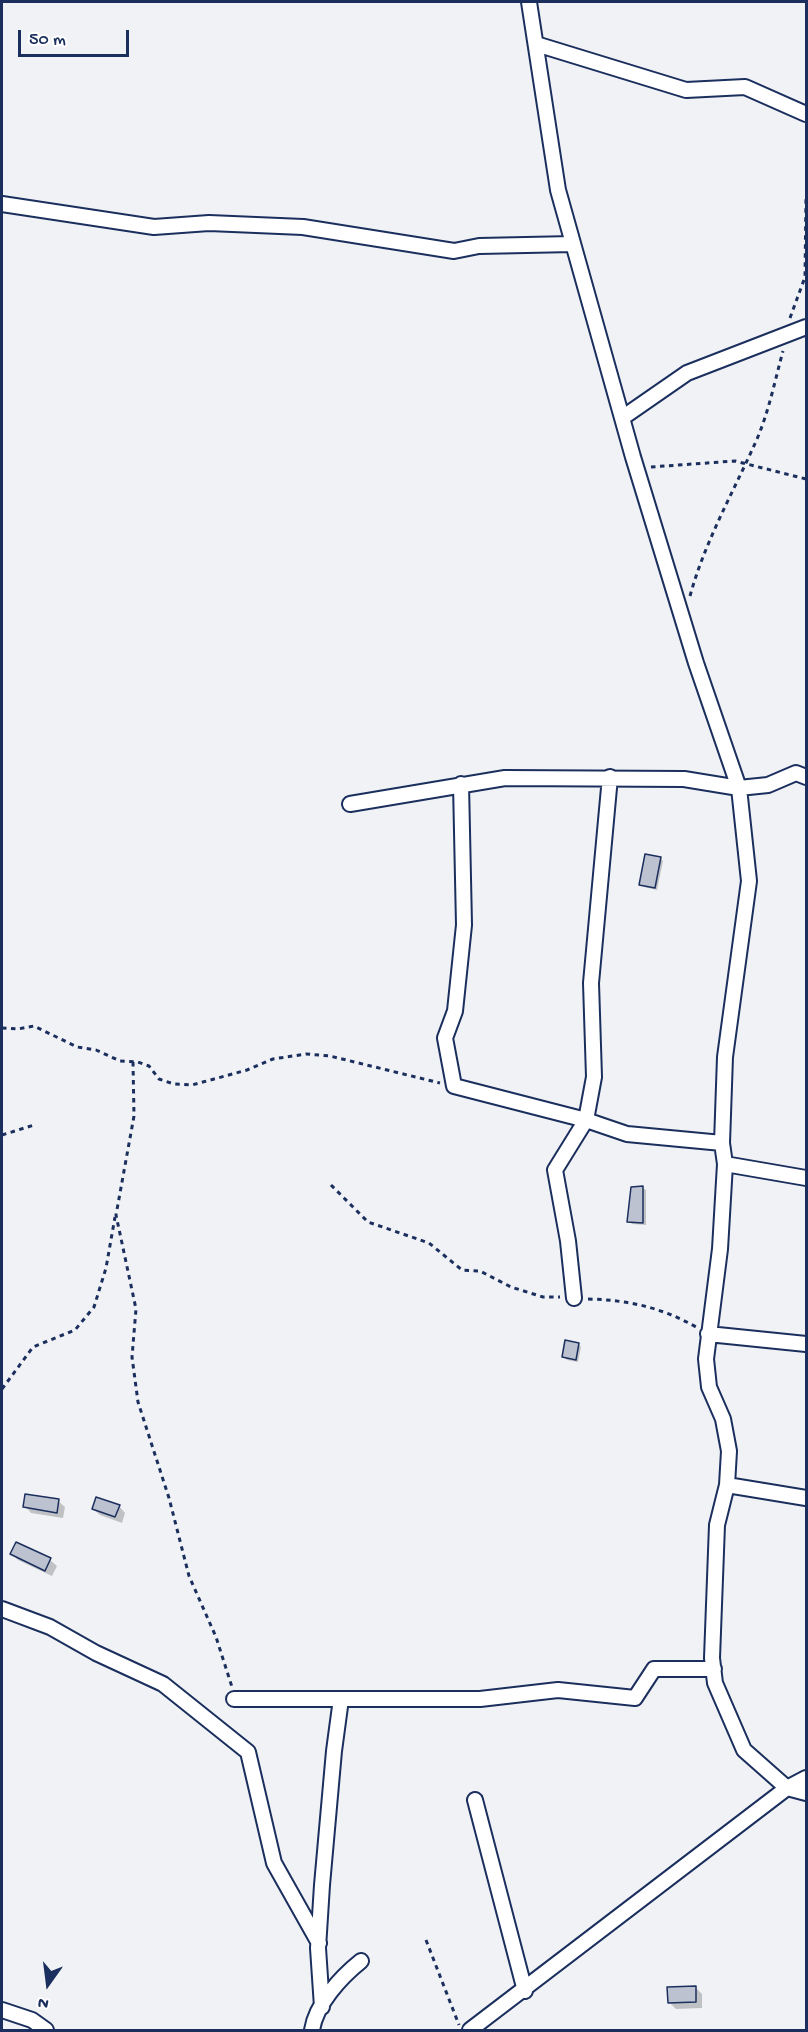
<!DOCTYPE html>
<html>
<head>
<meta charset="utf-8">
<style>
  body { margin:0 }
  #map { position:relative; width:808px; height:2032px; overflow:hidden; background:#f1f2f5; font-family:"Gochi Hand",sans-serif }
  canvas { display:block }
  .frame { position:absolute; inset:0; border:3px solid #1b2f5e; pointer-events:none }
  .north { position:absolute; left:18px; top:1954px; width:60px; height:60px; -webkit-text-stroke:4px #fff; paint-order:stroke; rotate:194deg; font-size:16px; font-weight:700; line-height:24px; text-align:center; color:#1b2f5e }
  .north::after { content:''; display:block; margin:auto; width:21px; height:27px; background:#1b2f5e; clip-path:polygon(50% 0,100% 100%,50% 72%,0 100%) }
  .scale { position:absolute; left:18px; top:30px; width:111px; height:27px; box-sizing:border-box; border:3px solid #1b2f5e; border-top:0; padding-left:8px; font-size:18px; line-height:21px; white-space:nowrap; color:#1b2f5e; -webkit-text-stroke:4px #fff; paint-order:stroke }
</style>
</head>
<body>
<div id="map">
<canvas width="808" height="2032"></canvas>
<div class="frame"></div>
<div class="north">N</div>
<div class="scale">50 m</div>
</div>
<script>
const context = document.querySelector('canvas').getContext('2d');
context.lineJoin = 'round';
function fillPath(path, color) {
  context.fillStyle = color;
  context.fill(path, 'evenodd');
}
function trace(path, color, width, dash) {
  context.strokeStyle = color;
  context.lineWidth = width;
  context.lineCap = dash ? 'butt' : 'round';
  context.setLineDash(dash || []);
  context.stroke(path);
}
fillPath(new Path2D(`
  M 660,858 L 663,861 L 657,890 L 644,887 L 641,885 Z
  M 643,1188 L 646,1190 L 646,1225 L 632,1224 L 629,1221 Z
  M 578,1344 L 581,1347 L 578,1362 L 567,1360 L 564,1357 Z
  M 58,1501 L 65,1507 L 63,1518 L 31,1513 L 25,1506 Z
  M 119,1506 L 125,1513 L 122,1523 L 100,1515 L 93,1509 Z
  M 12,1554 L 50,1560 L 57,1566 L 52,1576 L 18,1560 Z
  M 695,1987 L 702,1994 L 702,2008 L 676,2009 L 669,2002 Z`), '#0003');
const building = new Path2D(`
  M 645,854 L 661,857 L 655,888 L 639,885 Z
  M 643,1186 L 643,1223 L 627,1222 L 631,1187 Z
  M 565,1340 L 579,1343 L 576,1360 L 562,1357 Z
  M 25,1494 L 59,1499 L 57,1513 L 23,1507 Z
  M 96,1497 L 120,1505 L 115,1517 L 92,1509 Z
  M 16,1542 L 51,1558 L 45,1571 L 10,1554 Z
  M 696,1986 L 696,2002 L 668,2003 L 667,1987 Z`);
fillPath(building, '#bcc2d0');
trace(building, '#1b2f5e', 1.5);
const street = new Path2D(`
  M 529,2 L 558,190 L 633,457 L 696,663 L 739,788 L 749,881 L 725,1057 L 722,1143 L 725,1164 L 720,1249 L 706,1359 L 709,1387 L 723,1419 L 729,1451 L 727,1485 L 717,1525 L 712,1658 L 715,1683 L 744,1750 L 787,1788 L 806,1793
  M 536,44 L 686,90 L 745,87 L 806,114
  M 2,204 L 154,227 L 209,223 L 303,227 L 454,251 L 479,246 L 573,244
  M 622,418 L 687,373 L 806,327
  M 461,784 L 464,925 L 455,1011 L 445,1038 L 454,1086 L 586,1120 L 627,1134 L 722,1143
  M 350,804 L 505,778 L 684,779 L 739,788 L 768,785 L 796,773 L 806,777
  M 725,1164 L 806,1178
  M 574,1298 L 568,1241 L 555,1170 L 586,1120 L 594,1077 L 591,983 L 610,777
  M 708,1334 L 806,1344
  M 727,1485 L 806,1498
  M 2,1609 L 50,1627 L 96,1653 L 163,1684 L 248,1752 L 274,1863 L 319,1943
  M 234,1699 L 480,1699 L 558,1690 L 635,1698 L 654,1669 L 714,1669
  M 475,1800 L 525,1991
  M 322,2007 L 318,1948 L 322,1885 L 334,1751 L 341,1699
  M 2,2010 L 32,2020 L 46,2030
  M 312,2030 C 316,2004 341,1977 361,1961
  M 470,2030 L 787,1788 L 806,1778`);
trace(street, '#1b2f5e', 18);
trace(new Path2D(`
  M 790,318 L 805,277 L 806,196
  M 651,467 L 735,461 L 806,479
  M 690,596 C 705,541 734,491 757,439 C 769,411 775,380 783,351
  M 2,1028 L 18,1029 L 34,1026 L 77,1047 L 96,1050 L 120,1061 L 138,1062 L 149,1066 L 159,1079 L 174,1084 L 192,1085 L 247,1070 L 273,1059 L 306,1054 L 330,1056 L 440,1083
  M 133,1062 L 134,1116 L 116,1215 L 136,1309 L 132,1357 L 138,1402 L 169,1498 L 189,1576 L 216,1637 L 232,1687
  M 2,1135 L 34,1125
  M 331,1185 L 368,1222 L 429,1243 L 462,1270 L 480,1271 L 511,1287 L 543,1297 L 560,1297
  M 588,1299 C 627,1300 661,1307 696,1327
  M 2,1389 L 33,1347 L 75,1330 L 94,1307 L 106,1268 L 115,1217
  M 426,1940 L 459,2025`), '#1b2f5e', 3, [4.5, 4.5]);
trace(street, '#fff', 14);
</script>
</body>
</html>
